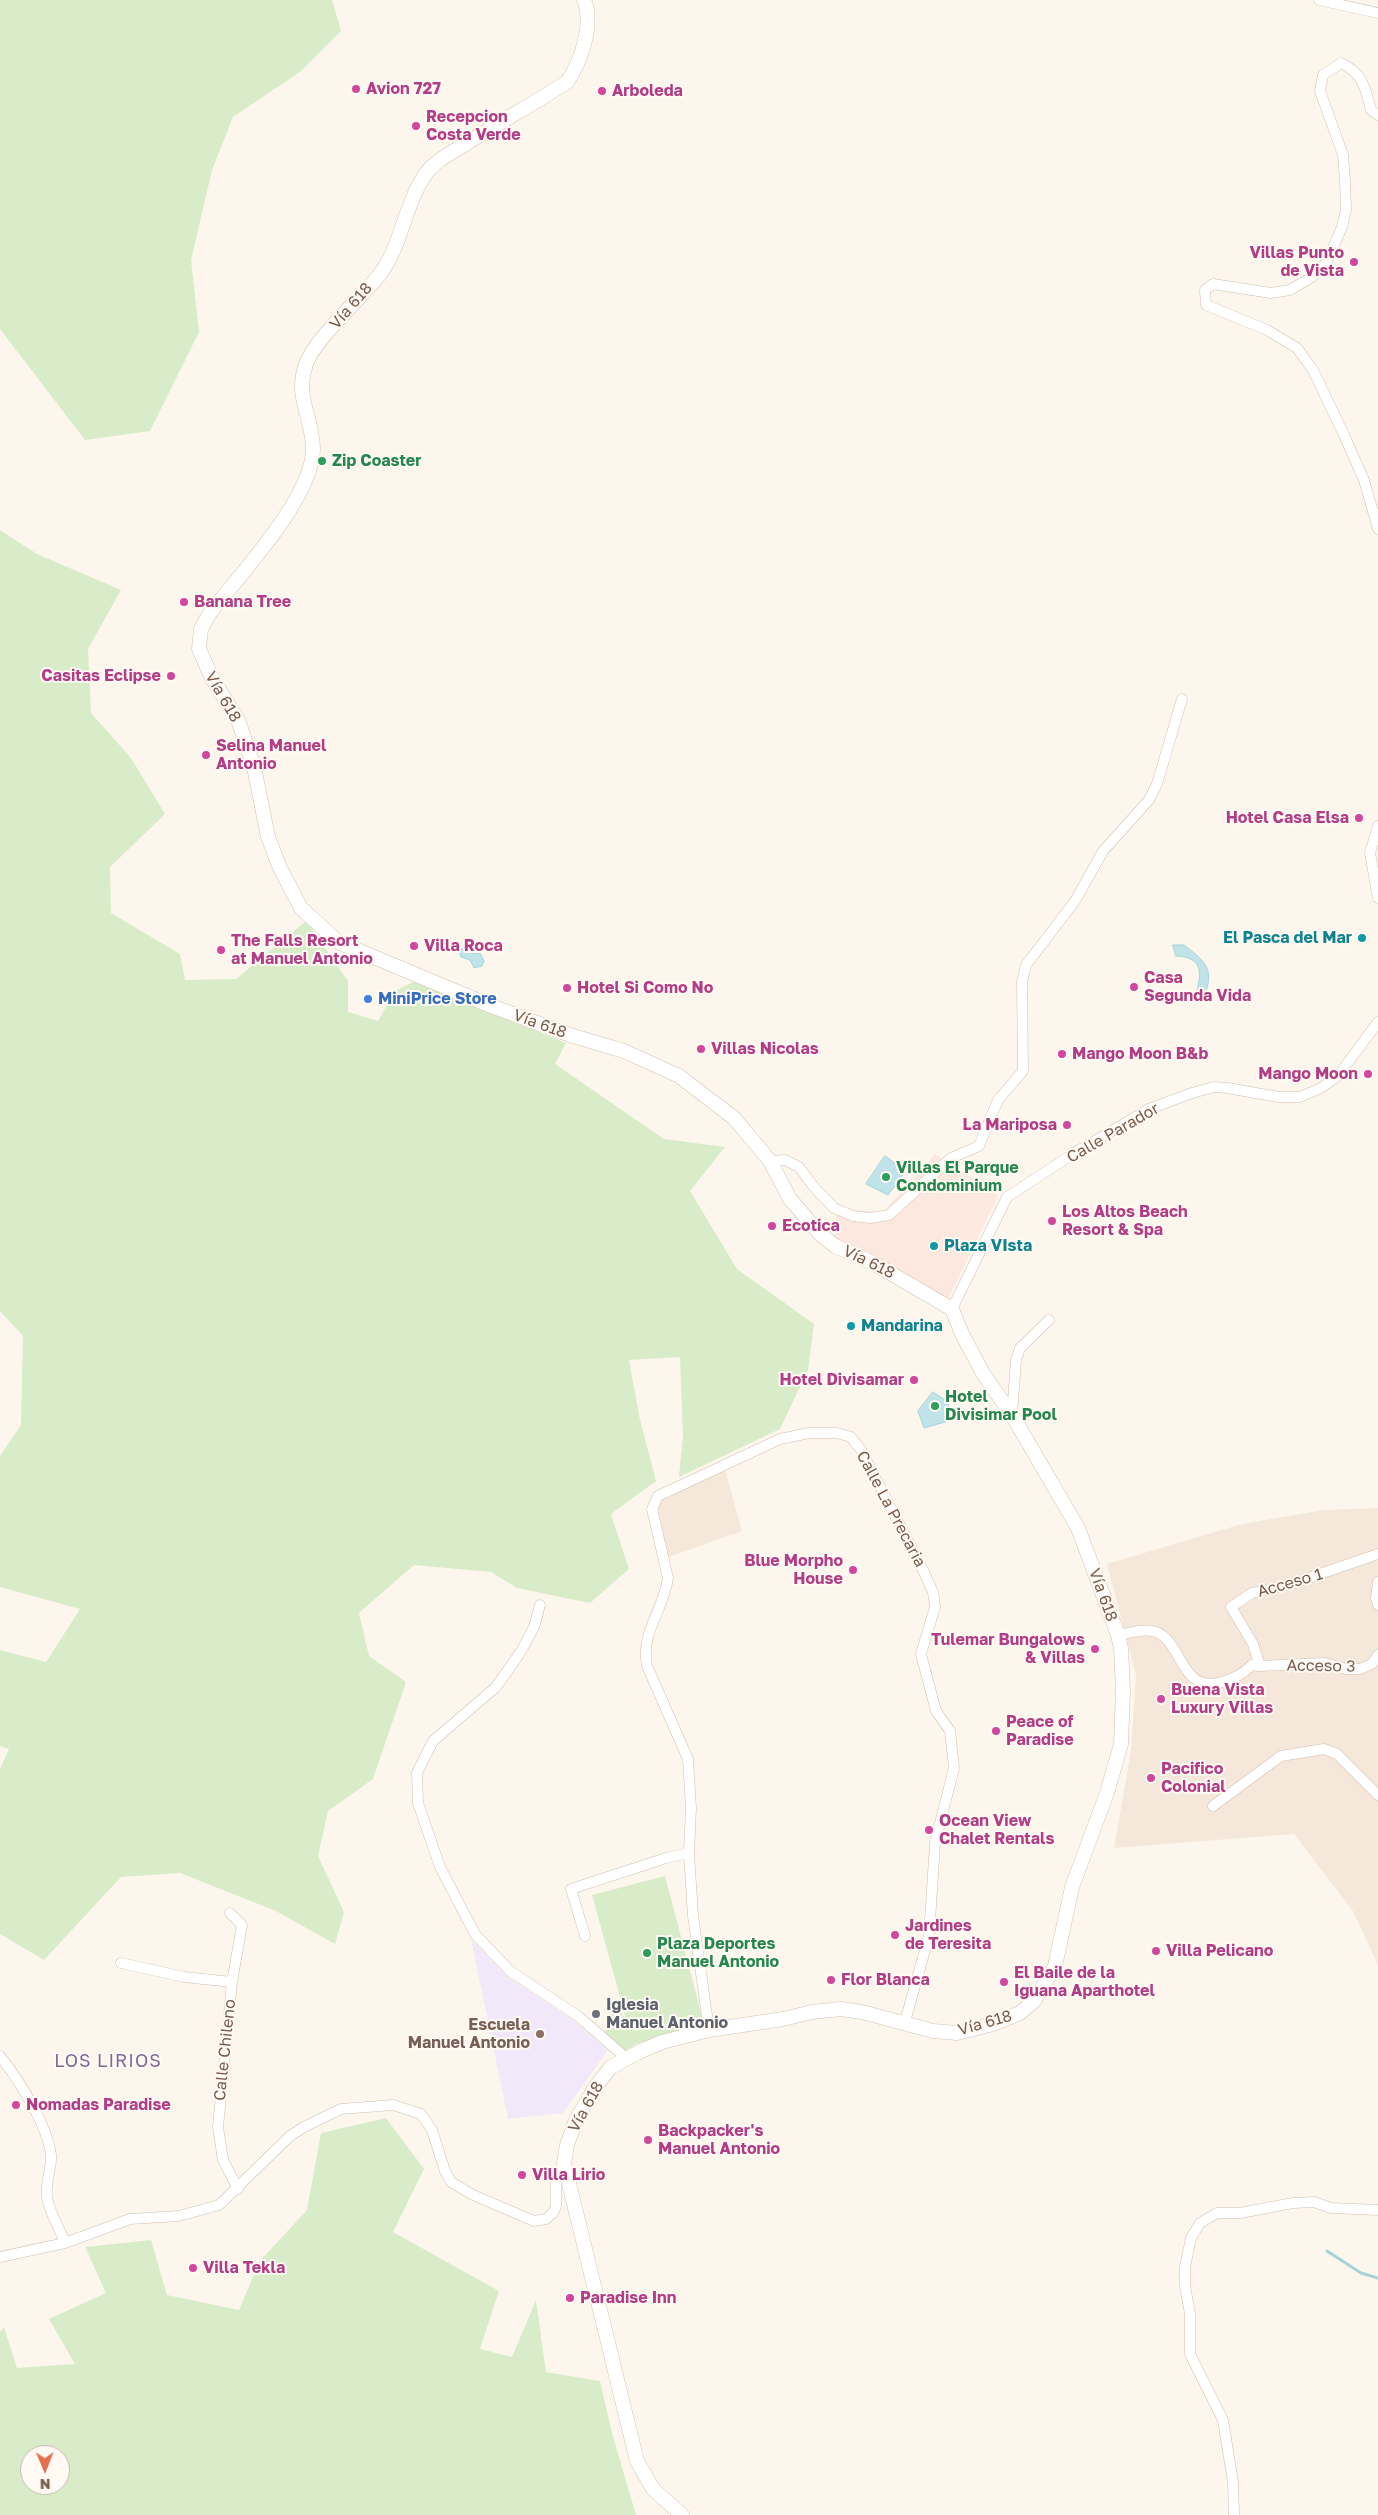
<!DOCTYPE html>
<html>
<head>
<meta charset="utf-8">
<style>
  body { margin:0 }
  #map { position:relative; width:1378px; height:2515px; overflow:hidden; background:#fdf6ec; font-family:"Golos Text",sans-serif }
  canvas { display:block }
  .north { position:absolute; left:20px; top:2445px; width:50px; height:50px; box-sizing:border-box; background:#fffaf3; border:1px solid #cabbb1; border-radius:50%; rotate:179deg; font-size:14px; font-weight:700; line-height:20px; text-align:center; color:#7a5c4d }
  .north::after { content:''; display:block; margin:auto; width:18px; height:22px; background:#e76f51; clip-path:polygon(50% 0,100% 100%,50% 72%,0 100%) }
</style>
</head>
<body>
<div id="map">
<canvas width="1378" height="2515"></canvas>
<div class="north">N</div>
</div>
<script>
const context = document.querySelector('canvas').getContext('2d');
context.lineJoin = 'round';
function fillPath(path, color) {
  context.fillStyle = color;
  context.fill(path, 'evenodd');
}
function trace(path, color, width, dash) {
  context.strokeStyle = color;
  context.lineWidth = width;
  context.lineCap = dash ? 'butt' : 'round';
  context.setLineDash(dash || []);
  context.stroke(path);
}
function label(font, color, halo, rows, align = 'center') {
  context.font = font + ' "Golos Text",sans-serif';
  context.lineWidth = 4;
  context.setLineDash([]);
  context.textBaseline = 'middle';
  context.strokeStyle = halo;
  context.fillStyle = color;
  for (const [text, x, y, turn = 0] of rows) {
    context.save();
    context.translate(x, y);
    context.rotate((+turn || 0) * Math.PI / 180);
    context.textAlign = isNaN(turn) ? turn : align;
    if (halo) context.strokeText(text, 0, 0);
    context.fillText(text, 0, 0);
    context.restore();
  }
}
fillPath(new Path2D(`
  M 725,1469 L 742,1531 L 666,1558 L 656,1511 L 660,1501 Z
  M 1378,1508 L 1378,1965 L 1353,1911 L 1294,1834 L 1114,1848 L 1131,1751 L 1136,1675 L 1107,1564 L 1242,1524 L 1324,1510 Z`), '#f5e8da');
fillPath(new Path2D(`
  M 935,1154 L 998,1196 L 948,1299 L 834,1238 L 837,1209 L 883,1212 Z`), '#fde8e0');
fillPath(new Path2D(`
  M 471,1939 L 508,1977 L 570,2018 L 608,2050 L 563,2113 L 508,2119 Z`), '#f3e8fa');
fillPath(new Path2D(`
  M 0,0 L 332,0 L 341,31 L 300,72 L 233,117 L 212,170 L 191,260 L 199,332 L 150,431 L 85,440 L 0,329 Z
  M 0,530 L 37,554 L 121,590 L 88,649 L 91,713 L 131,758 L 165,814 L 110,867 L 111,913 L 180,954 L 185,980 L 236,979 L 306,921 L 348,981 L 348,1012 L 378,1021 L 395,991 L 415,981 L 566,1043 L 555,1064 L 664,1139 L 725,1147 L 690,1191 L 737,1269 L 814,1324 L 808,1370 L 780,1429 L 679,1477 L 683,1437 L 680,1357 L 629,1360 L 640,1420 L 656,1481 L 611,1514 L 629,1569 L 590,1603 L 517,1588 L 491,1572 L 414,1565 L 359,1613 L 369,1656 L 406,1682 L 373,1779 L 328,1811 L 318,1856 L 344,1912 L 335,1944 L 276,1911 L 180,1873 L 121,1877 L 44,1960 L 0,1934 L 0,1769 L 9,1749 L 0,1746 L 0,1650 L 46,1662 L 80,1609 L 0,1587 L 0,1456 L 21,1425 L 23,1336 L 0,1311 Z
  M 665,1876 L 704,2024 L 636,2044 L 625,2051 L 603,2033 L 615,2020 L 610,2015 L 618,2006 L 628,2026 L 592,1895 Z
  M 386,2118 L 424,2169 L 393,2232 L 499,2291 L 480,2349 L 512,2357 L 536,2300 L 546,2372 L 600,2381 L 612,2433 L 636,2515 L 0,2515 L 0,2332 L 4,2327 L 17,2368 L 75,2364 L 49,2319 L 106,2293 L 85,2247 L 151,2240 L 167,2295 L 239,2310 L 259,2262 L 307,2210 L 321,2133 ZM 30,2455 L 60,2455 L 60,2485 L 30,2485 Z`), '#d8ecc9');
const water = new Path2D(`
  M 1173,945 L 1184,945 C 1206,962 1215,969 1204,997 L 1197,990 C 1203,968 1199,957 1176,956 Z
  M 458,947 L 475,954 L 480,953 L 484,961 L 482,966 L 474,968 L 470,960 L 461,957 Z
  M 885,1156 L 906,1171 L 888,1195 L 866,1184 Z
  M 933,1392 L 948,1402 L 952,1420 L 924,1428 L 918,1411 Z`);
fillPath(water, '#bfe3e8');
trace(water, '#a5d3da', 1);
trace(new Path2D(`
  M 1327,2251 L 1361,2273 L 1378,2278`), '#a5d3da', 3);
const street = new Path2D(`
  M 1319,0 L 1378,13
  M 1378,115 L 1371,110 C 1365,88 1364,74 1341,63 L 1323,75 L 1320,91 L 1343,155 L 1345,181 L 1346,210 L 1342,227 L 1327,262 L 1312,277 L 1290,290 L 1271,293 L 1213,284 L 1205,290 L 1206,305 L 1267,330 L 1297,348 L 1313,370 L 1344,435 L 1364,480 L 1378,529
  M 1378,826 L 1370,853 L 1378,898
  M 770,1161 L 785,1160 L 799,1167 L 814,1187 L 834,1208 L 853,1216 L 870,1218 L 889,1215 L 951,1158 L 979,1146 L 998,1100 L 1023,1071 L 1022,982 L 1026,965 L 1075,901 L 1103,851 L 1149,800 L 1157,784 L 1182,699
  M 952,1309 L 1007,1197 L 1076,1152 L 1149,1109 L 1192,1093 L 1214,1087 L 1227,1088 L 1279,1097 L 1300,1097 L 1321,1088 L 1338,1076 L 1378,1022
  M 1012,1415 L 1016,1360 L 1020,1348 L 1049,1320
  M 1378,1582 L 1376,1598 L 1378,1605
  M 540,1605 L 534,1627 L 520,1653 L 496,1687 L 433,1741 L 417,1773 L 418,1803 L 440,1867 L 475,1934 L 510,1971 L 578,2016 L 626,2058
  M 1118,1635 C 1130,1633 1144,1628 1156,1632 C 1183,1642 1180,1694 1222,1682 C 1235,1678 1243,1674 1252,1665 L 1260,1666 L 1253,1644 L 1231,1607 L 1252,1593 L 1291,1584 L 1378,1554
  M 1260,1666 L 1325,1663 L 1346,1669 L 1360,1669 L 1372,1664 L 1378,1655
  M 1213,1806 L 1281,1756 L 1324,1749 L 1337,1754 L 1378,1795
  M 230,1913 L 242,1925 L 232,1982 L 218,2127 L 223,2160 L 238,2189
  M 585,1936 L 571,1889 L 666,1858 L 689,1853
  M 121,1963 L 184,1977 L 232,1982
  M 709,2030 L 693,1916 L 689,1853 L 691,1808 L 688,1759 L 647,1666 C 640,1632 664,1610 668,1578 L 652,1509 L 658,1496 L 780,1439 L 809,1433 L 837,1433 L 851,1437 L 861,1450 L 922,1568 L 933,1592 L 935,1607 L 921,1654 L 936,1711 L 950,1731 L 954,1768 L 935,1843 L 929,1936 L 904,2025
  M 0,2056 C 19,2080 47,2124 51,2155 C 52,2168 45,2182 47,2197 C 49,2212 60,2229 65,2243
  M 0,2257 L 65,2243 L 130,2219 L 179,2216 L 219,2205 L 290,2136 L 304,2127 L 341,2109 L 393,2105 L 421,2114 L 432,2130 L 445,2171 L 451,2182 L 473,2195 L 534,2221 L 546,2219 L 553,2213 L 556,2206 L 556,2181 L 564,2163
  M 1234,2515 L 1233,2482 L 1223,2420 L 1190,2354 L 1190,2314 L 1185,2286 L 1185,2267 L 1191,2238 L 1200,2223 L 1217,2213 L 1240,2213 L 1293,2203 L 1314,2202 L 1331,2208 L 1378,2210`);
const secondary = new Path2D(`
  M 584,0 C 594,24 581,62 567,82 C 533,104 498,123 464,145 C 451,153 433,162 425,175 C 404,206 402,245 380,274 C 362,298 315,338 306,364 C 294,397 313,418 313,449 C 313,497 240,575 210,613 L 201,629 L 199,649 L 212,678 L 238,720 L 254,767 L 268,837 L 280,868 L 301,908 L 338,942 L 491,1006 L 570,1035 L 624,1051 L 679,1076 L 734,1118 L 770,1161 L 790,1199 L 821,1235 L 835,1246 L 873,1263 L 952,1309 L 962,1334 L 984,1375 L 1012,1415 L 1078,1528 L 1118,1635 L 1121,1648 L 1123,1691 L 1121,1744 L 1107,1793 L 1072,1887 L 1055,1966 L 1034,2001 L 1020,2013 L 993,2024 L 957,2033 L 933,2031 L 862,2012 L 841,2009 L 812,2012 L 783,2019 L 709,2030 L 662,2042 L 641,2051 L 611,2067 L 596,2086 L 576,2120 L 567,2145 L 564,2163 L 637,2461 L 653,2489 L 682,2515`);
trace(street, '#d1beb0', 11);
trace(secondary, '#d6c0b0', 15);
trace(street, '#fff', 10);
trace(secondary, '#fff', 14);
for (const [x, y, r, color] of [
  [356,89,5,"#d1479c"],
  [602,91,5,"#d1479c"],
  [416,126,5,"#d1479c"],
  [1354,262,5,"#d1479c"],
  [322,461,5,"#2e9e5b"],
  [184,602,5,"#d1479c"],
  [171,676,5,"#d1479c"],
  [206,755,5,"#d1479c"],
  [1359,818,5,"#d1479c"],
  [1362,938,5,"#0f9aa8"],
  [414,946,5,"#d1479c"],
  [221,950,5,"#d1479c"],
  [1134,987,5,"#d1479c"],
  [567,988,5,"#d1479c"],
  [368,999,5,"#3f7fe0"],
  [701,1049,5,"#d1479c"],
  [1062,1054,5,"#d1479c"],
  [1368,1074,5,"#d1479c"],
  [1067,1125,5,"#d1479c"],
  [886,1177,5,"#2e9e5b"],
  [1052,1221,5,"#d1479c"],
  [772,1226,5,"#d1479c"],
  [934,1246,5,"#0f9aa8"],
  [851,1326,5,"#0f9aa8"],
  [914,1380,5,"#d1479c"],
  [935,1406,5,"#2e9e5b"],
  [853,1570,5,"#d1479c"],
  [1095,1649,5,"#d1479c"],
  [1161,1699,5,"#d1479c"],
  [996,1731,5,"#d1479c"],
  [1151,1778,5,"#d1479c"],
  [929,1830,5,"#d1479c"],
  [895,1935,5,"#d1479c"],
  [1156,1951,5,"#d1479c"],
  [647,1953,5,"#2e9e5b"],
  [831,1980,5,"#d1479c"],
  [1004,1982,5,"#d1479c"],
  [596,2014,5,"#6b7280"],
  [540,2034,5,"#8d6e63"],
  [16,2105,5,"#d1479c"],
  [648,2140,5,"#d1479c"],
  [522,2175,5,"#d1479c"],
  [193,2268,5,"#d1479c"],
  [570,2298,5,"#d1479c"]
]) {
  const dot = new Path2D();
  dot.arc(x, y, r, 0, 2 * Math.PI);
  context.fillStyle = color;
  context.fill(dot);
  trace(dot, '#fffaf3', 2);
}
label('bold 16px', '#b23c85', '#fffaf3', [
  ["Avion 727",366,89],
  ["Arboleda",612,91],
  ["Recepcion",426,117],
  ["Costa Verde",426,135],
  ["Villas Punto",1344,253,"right"],
  ["de Vista",1344,271,"right"],
  ["Banana Tree",194,602],
  ["Casitas Eclipse",161,676,"right"],
  ["Selina Manuel",216,746],
  ["Antonio",216,764],
  ["Hotel Casa Elsa",1349,818,"right"],
  ["The Falls Resort",231,941],
  ["at Manuel Antonio",231,959],
  ["Villa Roca",424,946],
  ["Casa",1144,978],
  ["Segunda Vida",1144,996],
  ["Hotel Si Como No",577,988],
  ["Villas Nicolas",711,1049],
  ["Mango Moon B&b",1072,1054],
  ["Mango Moon",1358,1074,"right"],
  ["La Mariposa",1057,1125,"right"],
  ["Los Altos Beach",1062,1212],
  ["Resort & Spa",1062,1230],
  ["Ecotica",782,1226],
  ["Hotel Divisamar",904,1380,"right"],
  ["Blue Morpho",843,1561,"right"],
  ["House",843,1579,"right"],
  ["Tulemar Bungalows",1085,1640,"right"],
  ["& Villas",1085,1658,"right"],
  ["Buena Vista",1171,1690],
  ["Luxury Villas",1171,1708],
  ["Peace of",1006,1722],
  ["Paradise",1006,1740],
  ["Pacifico",1161,1769],
  ["Colonial",1161,1787],
  ["Ocean View",939,1821],
  ["Chalet Rentals",939,1839],
  ["Jardines",905,1926],
  ["de Teresita",905,1944],
  ["Villa Pelicano",1166,1951],
  ["El Baile de la",1014,1973],
  ["Iguana Aparthotel",1014,1991],
  ["Flor Blanca",841,1980],
  ["Nomadas Paradise",26,2105],
  ["Backpacker's",658,2131],
  ["Manuel Antonio",658,2149],
  ["Villa Lirio",532,2175],
  ["Villa Tekla",203,2268],
  ["Paradise Inn",580,2298]
], 'left');
label('16px', '#7a5c4d', '#fffaf3', [
  ["Vía 618",351,306,-49],
  ["Vía 618",223,697,60],
  ["Vía 618",540,1024,20],
  ["Calle Parador",1113,1133,-30],
  ["Vía 618",869,1262,26],
  ["Calle La Precaria",891,1509,62],
  ["Acceso 1",1290,1583,-16],
  ["Vía 618",1103,1595,70],
  ["Acceso 3",1321,1666,1],
  ["Vía 618",985,2023,-16],
  ["Calle Chileno",225,2050,-84],
  ["Vía 618",586,2107,-61]
]);
label('bold 16px', '#27864d', '#fffaf3', [
  ["Zip Coaster",332,461],
  ["Villas El Parque",896,1168],
  ["Condominium",896,1186],
  ["Hotel",945,1397],
  ["Divisimar Pool",945,1415],
  ["Plaza Deportes",657,1944],
  ["Manuel Antonio",657,1962]
], 'left');
label('bold 16px', '#0d838f', '#fffaf3', [
  ["El Pasca del Mar",1352,938,"right"],
  ["Plaza VIsta",944,1246],
  ["Mandarina",861,1326]
], 'left');
label('bold 16px', '#366cbe', '#fffaf3', [
  ["MiniPrice Store",378,999]
], 'left');
label('bold 16px', '#5b616d', '#fffaf3', [
  ["Iglesia",606,2005],
  ["Manuel Antonio",606,2023]
], 'left');
label('bold 16px', '#785e54', '#fffaf3', [
  ["Escuela",530,2025],
  ["Manuel Antonio",530,2043]
], 'right');
context.letterSpacing = '1px';
label('18px', '#846695', '#fffaf3', [
  ["LOS LIRIOS",108,2061]
]);
context.letterSpacing = '0px';
</script>
</body>
</html>
